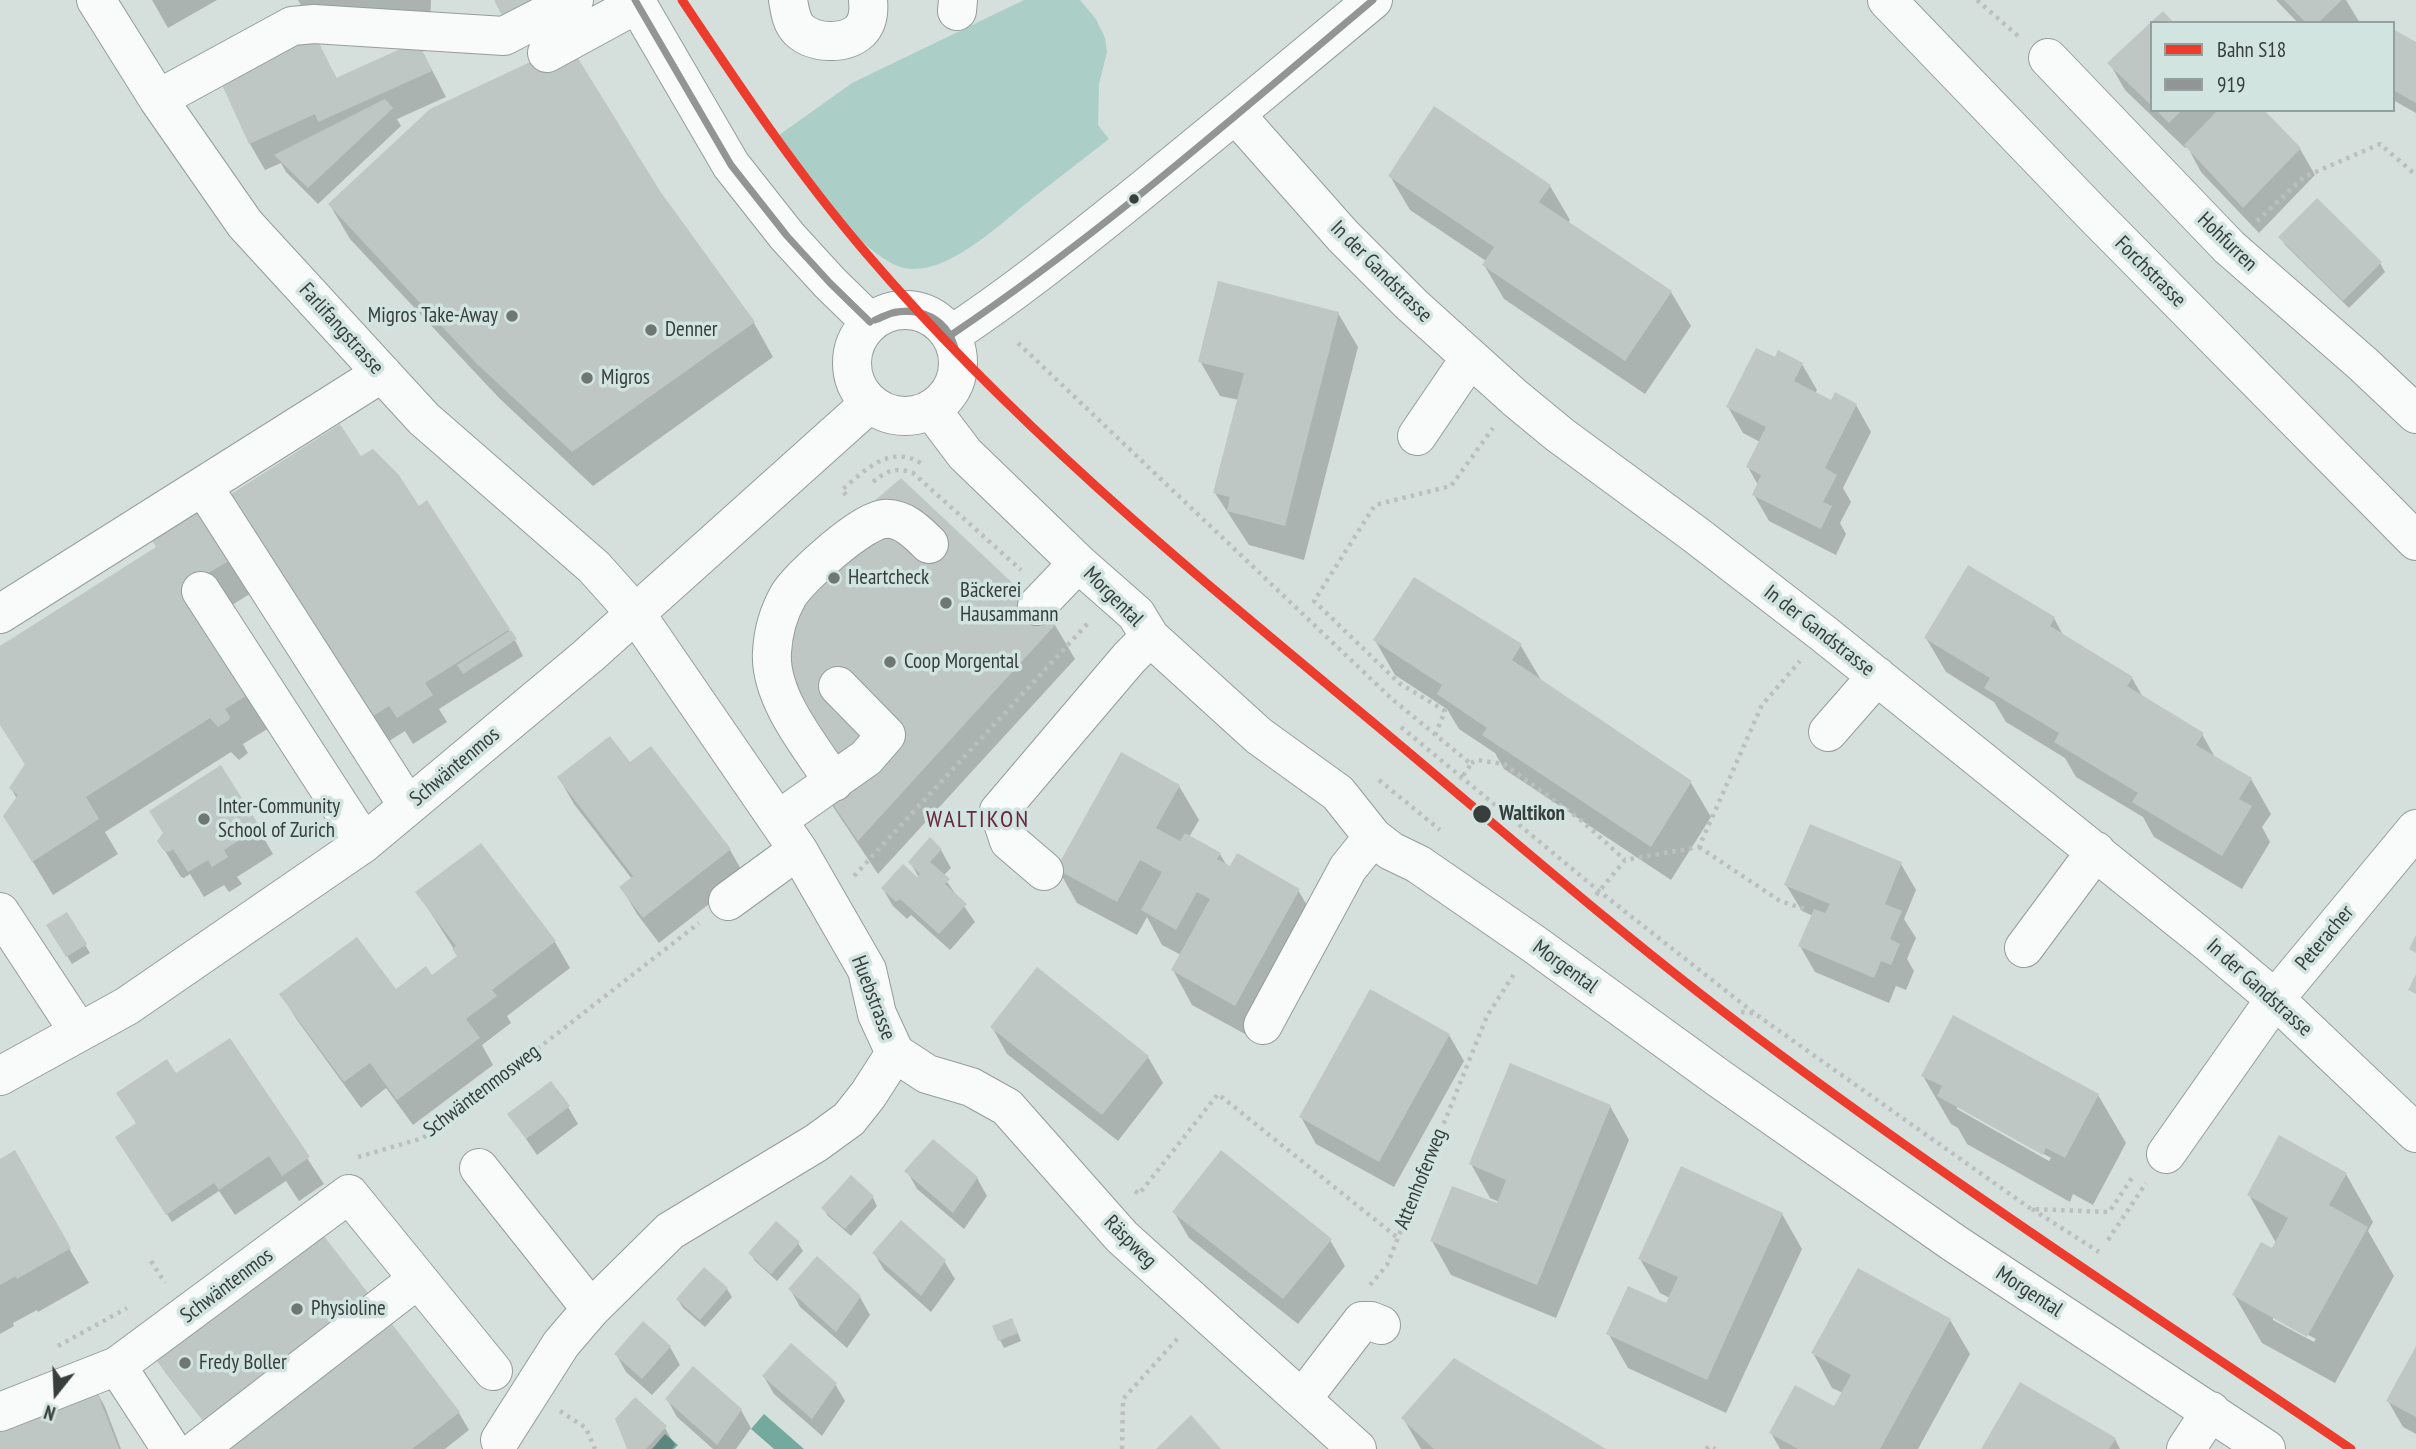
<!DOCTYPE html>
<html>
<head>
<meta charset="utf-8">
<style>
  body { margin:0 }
  #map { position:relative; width:2416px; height:1449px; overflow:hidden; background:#d5e0dd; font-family:"PT Sans Narrow",sans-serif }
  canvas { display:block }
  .legend { position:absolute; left:2150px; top:21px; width:245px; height:91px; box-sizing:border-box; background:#d1e4df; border:2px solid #93a29e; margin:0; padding:9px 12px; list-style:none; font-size:21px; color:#373e3c }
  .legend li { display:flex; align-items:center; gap:14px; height:35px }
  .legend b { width:35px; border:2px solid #93a29e }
  .north { position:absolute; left:21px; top:1358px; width:70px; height:70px; -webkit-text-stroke:5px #d1e4df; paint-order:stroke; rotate:198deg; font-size:19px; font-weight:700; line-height:28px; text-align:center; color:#373e3c }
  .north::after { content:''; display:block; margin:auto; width:24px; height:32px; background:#373e3c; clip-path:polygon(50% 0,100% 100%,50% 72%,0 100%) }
</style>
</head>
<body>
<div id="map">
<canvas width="2416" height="1449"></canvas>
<ul class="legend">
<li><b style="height:9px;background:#eb3c2e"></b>Bahn S18</li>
<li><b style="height:9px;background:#919594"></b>919</li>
</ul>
<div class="north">N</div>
</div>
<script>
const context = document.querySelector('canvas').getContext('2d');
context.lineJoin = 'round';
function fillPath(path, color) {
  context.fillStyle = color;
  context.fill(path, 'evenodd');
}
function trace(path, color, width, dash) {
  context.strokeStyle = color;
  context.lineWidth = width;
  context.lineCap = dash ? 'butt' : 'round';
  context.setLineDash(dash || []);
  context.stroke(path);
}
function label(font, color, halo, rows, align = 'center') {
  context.font = font + ' "PT Sans Narrow",sans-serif';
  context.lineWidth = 7;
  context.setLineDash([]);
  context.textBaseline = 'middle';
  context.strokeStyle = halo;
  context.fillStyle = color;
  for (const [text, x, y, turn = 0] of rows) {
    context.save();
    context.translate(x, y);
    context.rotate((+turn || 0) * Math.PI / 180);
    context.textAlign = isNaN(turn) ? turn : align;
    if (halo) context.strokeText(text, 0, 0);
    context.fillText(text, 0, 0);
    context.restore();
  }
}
fillPath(new Path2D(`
  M 1024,0 L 1080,0 L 1096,19 L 1105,38 L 1107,52 L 1099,84 L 1098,125 L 1109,139 C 1084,158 1059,178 1033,198 C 1002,222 953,271 911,269 C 866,266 803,172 779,135 L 852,83 Z`), '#abcfc6');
fillPath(new Path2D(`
  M 764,1414 L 804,1449 L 774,1449 L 751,1429 Z
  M 665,1434 L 678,1445 L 674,1449 L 652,1449 Z`), '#74a99e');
fillPath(new Path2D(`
  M 152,0 L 217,0 L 168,28 Z
  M 298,0 L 431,0 L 430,24 L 308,18 Z
  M 2276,0 L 2346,0 L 2360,23 L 2298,23 Z
  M 2152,25 L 2152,110 L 2261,110 L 2300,149 L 2315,175 L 2259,233 L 2201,172 L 2187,146 L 2185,148 L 2125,90 L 2110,64 Z
  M 2393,31 L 2416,44 L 2416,113 L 2393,100 Z
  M 313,34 L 337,79 L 418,43 L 446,97 L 397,119 L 401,126 L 318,204 L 286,172 L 281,163 L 265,170 L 250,144 L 220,77 Z
  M 1390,176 L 1550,186 L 1570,220 L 1568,223 L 1671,292 L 1691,326 L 1645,394 L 1504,299 L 1484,265 L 1486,261 L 1410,210 Z
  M 659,192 L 754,323 L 773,357 L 593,486 L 499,398 L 350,239 L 330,205 Z
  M 2281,237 L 2380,263 L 2385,272 L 2349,308 L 2285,245 Z
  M 1338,313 L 1358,347 L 1304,560 L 1249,545 L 1215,493 L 1239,400 L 1220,396 L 1200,361 Z
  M 1775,359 L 1802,364 L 1817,390 L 1815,394 L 1832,402 L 1856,405 L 1871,432 L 1843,488 L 1851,502 L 1840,523 L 1846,534 L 1836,555 L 1769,521 L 1754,495 L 1758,485 L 1748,467 L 1760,442 L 1743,433 L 1728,407 Z
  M 360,458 L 418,509 L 427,502 L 515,640 L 523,656 L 439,709 L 447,722 L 413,744 L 405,731 L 386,743 L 246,522 Z
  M 198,502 L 253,592 L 204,622 L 269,728 L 243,744 L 248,753 L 239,760 L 231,752 L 105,832 L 118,854 L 53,895 L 5,816 L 17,799 L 11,788 L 26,766 L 0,724 L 0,648 L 158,548 Z
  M 2054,618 L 2064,637 L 2132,678 L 2144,699 L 2202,734 L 2216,759 L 2251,779 L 2271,814 L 2262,827 L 2270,842 L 2242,889 L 2154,837 L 2143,817 L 2076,777 L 2065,758 L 2006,722 L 1994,702 L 1946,672 L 1926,638 Z
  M 1055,625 L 1075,659 L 878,874 L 791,744 Z
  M 1375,640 L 1521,646 L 1541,680 L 1691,783 L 1711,817 L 1671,880 L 1504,769 L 1495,753 L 1459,729 L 1447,709 L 1395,675 Z
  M 651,749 L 730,850 L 745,876 L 659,943 L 637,914 L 621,887 L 632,879 L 574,804 L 559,778 L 630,765 Z
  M 1179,786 L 1199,820 L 1189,837 L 1220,854 L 1227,866 L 1298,890 L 1318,924 L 1254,1039 L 1192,1005 L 1173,970 L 1181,955 L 1162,945 L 1147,917 L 1137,935 L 1077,903 L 1058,869 Z
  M 258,828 L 273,854 L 237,877 L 242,884 L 229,892 L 224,885 L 204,897 L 190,874 L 184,878 L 181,877 L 159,841 Z
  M 480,845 L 555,942 L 570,968 L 507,1016 L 511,1023 L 482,1045 L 493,1065 L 413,1125 L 386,1088 L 361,1108 L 297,1020 L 281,994 L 395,991 L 432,978 L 459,957 L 418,893 Z
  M 941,850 L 951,868 L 943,876 L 975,922 L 950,950 L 911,915 L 907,919 L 893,906 L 883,889 L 921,881 L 910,862 Z
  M 1901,864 L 1916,890 L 1904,919 L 1916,938 L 1907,959 L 1914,971 L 1906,990 L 1896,986 L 1889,1003 L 1815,972 L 1800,946 L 1813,916 L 1802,911 L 1786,885 Z
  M 66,914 L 90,953 L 72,964 L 48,925 Z
  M 992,1027 L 1148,1057 L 1163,1083 L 1118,1141 L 1007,1054 Z
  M 1449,1035 L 1464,1061 L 1394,1187 L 1316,1144 L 1301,1117 Z
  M 230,1040 L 324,1184 L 299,1201 L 286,1181 L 235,1215 L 219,1191 L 172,1222 L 122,1145 L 137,1125 L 119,1094 L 176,1075 Z
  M 1923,1076 L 2098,1095 L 2126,1143 L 2093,1205 L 2073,1194 L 2070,1202 L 1967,1144 L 1958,1128 L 1951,1124 ZM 1957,1105 L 2051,1158 L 2049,1161 L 1957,1109 Z
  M 1610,1106 L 1629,1140 L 1556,1318 L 1451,1275 L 1432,1241 L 1498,1206 L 1499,1202 L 1490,1198 L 1471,1164 Z
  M 568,1107 L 578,1124 L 537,1155 L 509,1114 Z
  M 14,1153 L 89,1283 L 38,1312 L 37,1310 L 13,1323 L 14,1326 L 0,1334 L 0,1161 Z
  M 907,1171 L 977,1178 L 987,1196 L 964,1229 L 917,1189 Z
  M 2346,1174 L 2373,1222 L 2368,1231 L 2394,1276 L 2335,1383 L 2262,1343 L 2234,1295 L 2276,1243 L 2249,1195 ZM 2273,1316 L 2316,1339 L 2314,1342 L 2273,1320 Z
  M 851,1178 L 873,1198 L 877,1206 L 851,1236 L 828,1216 L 823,1208 Z
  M 1174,1212 L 1330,1240 L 1345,1266 L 1298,1324 L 1189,1238 Z
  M 1782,1214 L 1802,1249 L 1726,1413 L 1628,1368 L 1608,1333 L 1667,1305 L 1670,1298 L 1660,1293 L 1640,1259 Z
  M 317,1230 L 459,1413 L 469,1430 L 445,1449 L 225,1449 L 165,1372 L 155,1355 Z
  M 798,1243 L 803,1251 L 777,1281 L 755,1261 L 750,1253 Z
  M 874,1253 L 944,1261 L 955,1279 L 931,1312 L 884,1270 Z
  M 727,1289 L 732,1297 L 705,1327 L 683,1308 L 678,1300 Z
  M 790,1289 L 860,1297 L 870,1315 L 847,1348 L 800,1307 Z
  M 1950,1320 L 1970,1354 L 1918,1449 L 1780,1449 L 1771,1433 L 1835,1409 L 1843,1393 L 1832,1388 L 1813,1353 Z
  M 1016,1328 L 1021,1341 L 1004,1348 L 1000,1340 Z
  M 670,1347 L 680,1365 L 652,1395 L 626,1372 L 616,1354 Z
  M 2416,1349 L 2416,1434 L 2403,1427 L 2388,1401 Z
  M 764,1377 L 835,1384 L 845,1401 L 822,1436 L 774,1394 Z
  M 95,1389 L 105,1407 L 121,1449 L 0,1449 Z
  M 667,1399 L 741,1410 L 751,1428 L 736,1449 L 713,1449 L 677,1417 Z
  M 1403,1418 L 1602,1449 L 1421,1449 Z
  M 665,1428 L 675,1445 L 672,1449 L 629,1449 Z
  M 2115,1439 L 2120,1449 L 1983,1449 Z`), '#0003');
fillPath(new Path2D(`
  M 494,0 L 534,0 L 502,16 Z
  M 2284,0 L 2342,0 L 2318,23 L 2306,23 Z
  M 2163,11 L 2174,23 L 2152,23 L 2152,106 L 2107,63 Z
  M 2393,29 L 2416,42 L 2416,103 L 2393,90 Z
  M 314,32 L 336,78 L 418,41 L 432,71 L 318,122 L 315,114 L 249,144 L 218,76 Z
  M 576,55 L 660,191 L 755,322 L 572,452 L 477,364 L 328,204 L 430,109 L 543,56 Z
  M 385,99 L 393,108 L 308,188 L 274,155 Z
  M 1434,106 L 1551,185 L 1539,202 L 1672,291 L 1625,361 L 1482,265 L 1494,247 L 1388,176 Z
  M 2156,110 L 2182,110 L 2169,123 Z
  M 2218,110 L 2264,110 L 2301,148 L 2243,208 L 2184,145 Z
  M 2317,198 L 2382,262 L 2343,301 L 2278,237 Z
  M 1218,281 L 1339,312 L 1285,526 L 1227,511 L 1230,497 L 1213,493 L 1244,373 L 1198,362 Z
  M 1756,348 L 1775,357 L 1778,350 L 1803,363 L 1794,381 L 1831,400 L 1835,392 L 1857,404 L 1825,468 L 1837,475 L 1823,502 L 1832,506 L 1821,529 L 1752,495 L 1761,475 L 1746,467 L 1766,427 L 1726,407 Z
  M 340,424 L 361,456 L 373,449 L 399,475 L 419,506 L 427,500 L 510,629 L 425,683 L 433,695 L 397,718 L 389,706 L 370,718 L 228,496 Z
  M 901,478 L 1056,624 L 858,841 L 769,710 L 784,578 Z
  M 198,500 L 235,557 L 184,588 L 251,693 L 225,709 L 230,717 L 229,720 L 218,727 L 210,718 L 86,797 L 99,819 L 32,862 L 3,816 L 18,795 L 9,788 L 25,764 L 0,725 L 0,646 L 156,547 L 147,532 Z
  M 1968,565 L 2055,617 L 2050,626 L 2133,677 L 2127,686 L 2204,733 L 2196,745 L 2252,778 L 2239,799 L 2252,806 L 2222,856 L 2132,802 L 2138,793 L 2054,742 L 2059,733 L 1984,688 L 1990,678 L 1924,638 Z
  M 1414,577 L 1522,644 L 1512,660 L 1692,781 L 1651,847 L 1482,735 L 1487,728 L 1437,694 L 1442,685 L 1373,640 Z
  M 511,630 L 517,639 L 463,674 L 457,665 Z
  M 610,736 L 630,762 L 651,746 L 731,849 L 643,918 L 619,887 L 633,876 L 557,777 Z
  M 1121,752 L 1180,785 L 1156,828 L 1180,841 L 1185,833 L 1221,853 L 1217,859 L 1230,866 L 1237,853 L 1300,889 L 1235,1006 L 1171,970 L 1210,899 L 1197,892 L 1176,930 L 1141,910 L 1162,872 L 1140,860 L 1117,902 L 1056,869 Z
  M 221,765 L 260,827 L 224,850 L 228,857 L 212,867 L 208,860 L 188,872 L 173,849 L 169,852 L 164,851 L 157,841 L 163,833 L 149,811 Z
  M 1810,824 L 1902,862 L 1885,904 L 1902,911 L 1890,939 L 1900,944 L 1891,965 L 1881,961 L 1874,978 L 1798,946 L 1814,909 L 1825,913 L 1830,904 L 1784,885 Z
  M 930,837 L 942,849 L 930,862 L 950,879 L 945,884 L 967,904 L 939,934 L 900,899 L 896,902 L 881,888 L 903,864 L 917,877 L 920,874 L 908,862 Z
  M 481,843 L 556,941 L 492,990 L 497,996 L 466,1019 L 480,1038 L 397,1100 L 370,1063 L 344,1082 L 279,994 L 357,937 L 396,989 L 426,966 L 432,975 L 457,956 L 452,949 L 456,946 L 415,892 Z
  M 67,912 L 87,944 L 66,957 L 46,925 Z
  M 2416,935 L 2416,953 L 2409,949 Z
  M 1037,967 L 1149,1056 L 1102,1115 L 990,1027 Z
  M 2416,974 L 2416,994 L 2408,990 Z
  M 1370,989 L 1450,1034 L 1379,1162 L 1299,1117 Z
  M 1953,1015 L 2099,1094 L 2065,1158 L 2046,1148 L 2043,1155 L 1937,1096 L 1942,1086 L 1921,1076 Z
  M 230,1038 L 310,1157 L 282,1176 L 269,1156 L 219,1190 L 214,1183 L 166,1215 L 115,1137 L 136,1123 L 116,1093 L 167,1059 L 176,1073 Z
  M 1510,1063 L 1611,1105 L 1537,1285 L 1430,1241 L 1452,1186 L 1497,1203 L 1506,1180 L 1469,1164 Z
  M 551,1081 L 570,1106 L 526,1139 L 507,1114 Z
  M 2279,1135 L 2347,1173 L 2329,1205 L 2368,1227 L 2307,1337 L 2232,1295 L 2261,1242 L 2272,1248 L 2288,1218 L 2247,1195 Z
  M 933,1139 L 978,1177 L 953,1213 L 904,1171 Z
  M 15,1150 L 71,1248 L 17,1279 L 16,1276 L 0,1285 L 0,1159 Z
  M 1221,1150 L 1332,1239 L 1283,1299 L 1172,1212 Z
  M 1681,1166 L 1783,1213 L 1707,1380 L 1606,1334 L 1628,1286 L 1666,1303 L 1678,1277 L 1638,1259 Z
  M 851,1175 L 874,1196 L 845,1229 L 821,1208 Z
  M 901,1220 L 946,1260 L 921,1296 L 872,1253 Z
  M 776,1221 L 800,1242 L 771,1274 L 748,1253 Z
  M 317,1227 L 460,1412 L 412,1449 L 225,1449 L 152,1355 Z
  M 817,1256 L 861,1296 L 836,1332 L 788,1289 Z
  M 704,1267 L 728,1288 L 700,1320 L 676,1299 Z
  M 1858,1268 L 1951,1319 L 1880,1449 L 1798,1449 L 1769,1433 L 1795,1385 L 1834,1406 L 1851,1375 L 1811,1353 Z
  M 1012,1318 L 1018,1333 L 998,1341 L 992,1326 Z
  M 643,1321 L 671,1346 L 642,1379 L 614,1354 Z
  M 791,1343 L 837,1383 L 812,1419 L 762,1376 Z
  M 2416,1346 L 2416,1417 L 2386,1401 Z
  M 1454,1358 L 1606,1449 L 1434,1449 L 1401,1418 Z
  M 693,1366 L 742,1409 L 717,1445 L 665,1399 Z
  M 2020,1382 L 2116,1438 L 2109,1449 L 1981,1449 Z
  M 95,1387 L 119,1449 L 0,1449 L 0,1424 Z
  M 635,1397 L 667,1426 L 646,1449 L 627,1449 L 615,1419 Z
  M 1191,1415 L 1221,1449 L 1156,1449 Z`), '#bec7c4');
const minor = new Path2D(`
  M 96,0 L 158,99 L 245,224 L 424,419 L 594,567 L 636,614 L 798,850 L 867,970 L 877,1014 L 895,1053
  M 635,0 L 731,165 L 787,236 L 830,283 L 870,322
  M 788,0 C 790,11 791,22 799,30 C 814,44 845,45 860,31 C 868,23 869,10 868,0
  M 957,11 L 958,0
  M 547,53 L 637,4
  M 2048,58 L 2229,247 L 2363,364 L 2416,414
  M 158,99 L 292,26 L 314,24 L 504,36 L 574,0
  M 1236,115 L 1343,236 L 1412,305 L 1515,398 L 1560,435 L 1696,535 L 1824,634 L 2211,945 L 2275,999 L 2416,1133
  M852 363a53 53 0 1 1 106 0a53 53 0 1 1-106 0Z
  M 951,335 C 1015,293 1074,245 1134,197 C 1214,132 1294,66 1373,0
  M 931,409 L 965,454 L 1078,563 L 1136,614 L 1150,637 L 1259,736 L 1338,793 L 1373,837 L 1391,851 L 1418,864 L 1534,944 L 1720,1079 L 1954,1243 L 2266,1449
  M 1417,436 L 1470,358
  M 203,486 L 408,806
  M 201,591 L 364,843
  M 1037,606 L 1078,563
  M 0,614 L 382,373
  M 1828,732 L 1877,676
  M 834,782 C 810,746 769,697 772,652 C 773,633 779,612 788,596 C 799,577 863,520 884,519 C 902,517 917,532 929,544
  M 778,820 L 866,758 L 886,735 L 838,686
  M 1044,871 L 1009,841 L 999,811 L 1129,658 L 1150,637
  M 728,901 L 798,850
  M 0,912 L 79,1032
  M 2024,948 L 2096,851
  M 1263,1025 L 1348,868 L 1373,837
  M 895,1053 L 927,1074 L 971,1087 L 1007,1107 L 1122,1237 L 1357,1449
  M 0,1076 L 127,1006 L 364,843 L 588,656 L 870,403
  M 2166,1154 L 2275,999 L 2416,829
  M 479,1168 L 591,1309
  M 117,1366 L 171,1449
  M 1302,1399 L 1362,1321 L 1371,1321 L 1381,1325
  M 0,1412 L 117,1366 L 349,1194 L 493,1371
  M 500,1440 L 561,1344 L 591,1309 L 670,1231 L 816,1143 L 849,1119 L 868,1095 L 895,1053
  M 198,1449 L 418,1279
  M 2186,1449 L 2211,1411`);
const major = new Path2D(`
  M 1887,0 L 2091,212 L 2416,541`);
trace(minor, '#959d9b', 40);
trace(major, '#959d9b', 40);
trace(new Path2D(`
  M 1977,0 L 2018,36
  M 2257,221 L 2304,177 L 2380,144 L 2416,175
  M 1018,343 L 1392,699 L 1471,764 L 1460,780
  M 873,482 C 888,470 895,467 913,473 L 1021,570
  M 846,495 L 842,490 C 865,470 891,443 922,464
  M 1401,727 L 1599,891 L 1754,1013
  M 1435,735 L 1445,711 L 1399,683 L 1314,601 L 1375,505 L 1451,486 L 1493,428
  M 1471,763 L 1477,760 L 1504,764 L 1582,821 L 1625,860
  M 1379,780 L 1440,830
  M 1699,847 L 1780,901 L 1808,910
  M 854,876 L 1090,621
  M 1596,895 L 1625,860 L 1699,847 L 1762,705 L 1800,661
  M 1741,1012 L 1754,1013 L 2031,1209 L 2109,1212 L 2134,1175
  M 358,1157 L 423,1138 L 699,923
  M 1135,1191 L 1139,1194 L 1218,1094 L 1398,1238
  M 2032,1209 L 2099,1252
  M 2108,1240 L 2146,1183
  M 151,1261 L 165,1283
  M 1370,1285 L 1387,1265 L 1487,1016 L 1514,974
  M 58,1346 L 127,1308
  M 560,1411 L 586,1428 L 595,1449
  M 1122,1449 L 1123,1399 L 1178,1338
  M 1706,1449 L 1710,1446 L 1715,1449`), '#bbc0bf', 4.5, [3.5, 5]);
trace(minor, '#f9fafa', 38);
trace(major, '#f9fafa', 38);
trace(new Path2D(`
  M 635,0 L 731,165 L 787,236 L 830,283 L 870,322
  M 875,320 C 909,302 947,312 956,352
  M 875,320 C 882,318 889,313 896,312 C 927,307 947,326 956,352
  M 951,335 C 1100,235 1236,115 1373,0`), '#919594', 7);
trace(new Path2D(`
  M 682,0 C 740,87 798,174 866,253 C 1018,431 1203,581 1382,730 C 1505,833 1626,939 1754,1035 C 1948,1181 2151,1313 2351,1449`), '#eb3c2e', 9);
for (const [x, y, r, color] of [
  [1134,199,6,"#373e3c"],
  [512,316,7,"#6e7774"],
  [651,330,7,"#6e7774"],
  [587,378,7,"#6e7774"],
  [834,578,7,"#6e7774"],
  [946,603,7,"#6e7774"],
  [890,662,7,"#6e7774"],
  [1482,814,10,"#373e3c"],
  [204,819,7,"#6e7774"],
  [297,1309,7,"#6e7774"],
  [185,1363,7,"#6e7774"]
]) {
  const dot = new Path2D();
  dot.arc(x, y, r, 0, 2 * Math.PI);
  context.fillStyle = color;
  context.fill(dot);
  trace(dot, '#d1e4df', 2.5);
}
label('21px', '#373e3c', '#d1e4df', [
  ["Hohfurren",2227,242,44],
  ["In der Gandstrasse",1381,272,45],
  ["Forchstrasse",2150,272,45],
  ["Farlifangstrasse",341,329,48],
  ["Morgental",1113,597,45],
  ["In der Gandstrasse",1819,631,38],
  ["Schwäntenmos",455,767,-40],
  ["Peteracher",2325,938,-50],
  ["Morgental",1565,967,36],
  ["In der Gandstrasse",2259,988,42],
  ["Huebstrasse",873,998,69],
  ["Schwäntenmosweg",482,1091,-37],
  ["Attenhoferweg",1421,1179,-68],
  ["Räspweg",1130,1242,45],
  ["Schwäntenmos",227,1286,-37],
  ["Morgental",2029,1292,33]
]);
label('21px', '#373e3c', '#d1e4df', [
  ["Migros Take-Away",498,316,"right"],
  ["Denner",665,330],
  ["Migros",601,378],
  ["Heartcheck",848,578],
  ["Bäckerei",960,591],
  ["Hausammann",960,615],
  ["Coop Morgental",904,662],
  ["Inter-Community",218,807],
  ["School of Zurich",218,831],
  ["Physioline",311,1309],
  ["Fredy Boller",199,1363]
], 'left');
label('bold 21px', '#373e3c', '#d1e4df', [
  ["Waltikon",1499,814]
], 'left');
context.letterSpacing = '2px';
label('24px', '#6a2741', '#d1e4df', [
  ["WALTIKON",978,820]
]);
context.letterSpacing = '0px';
</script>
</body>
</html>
